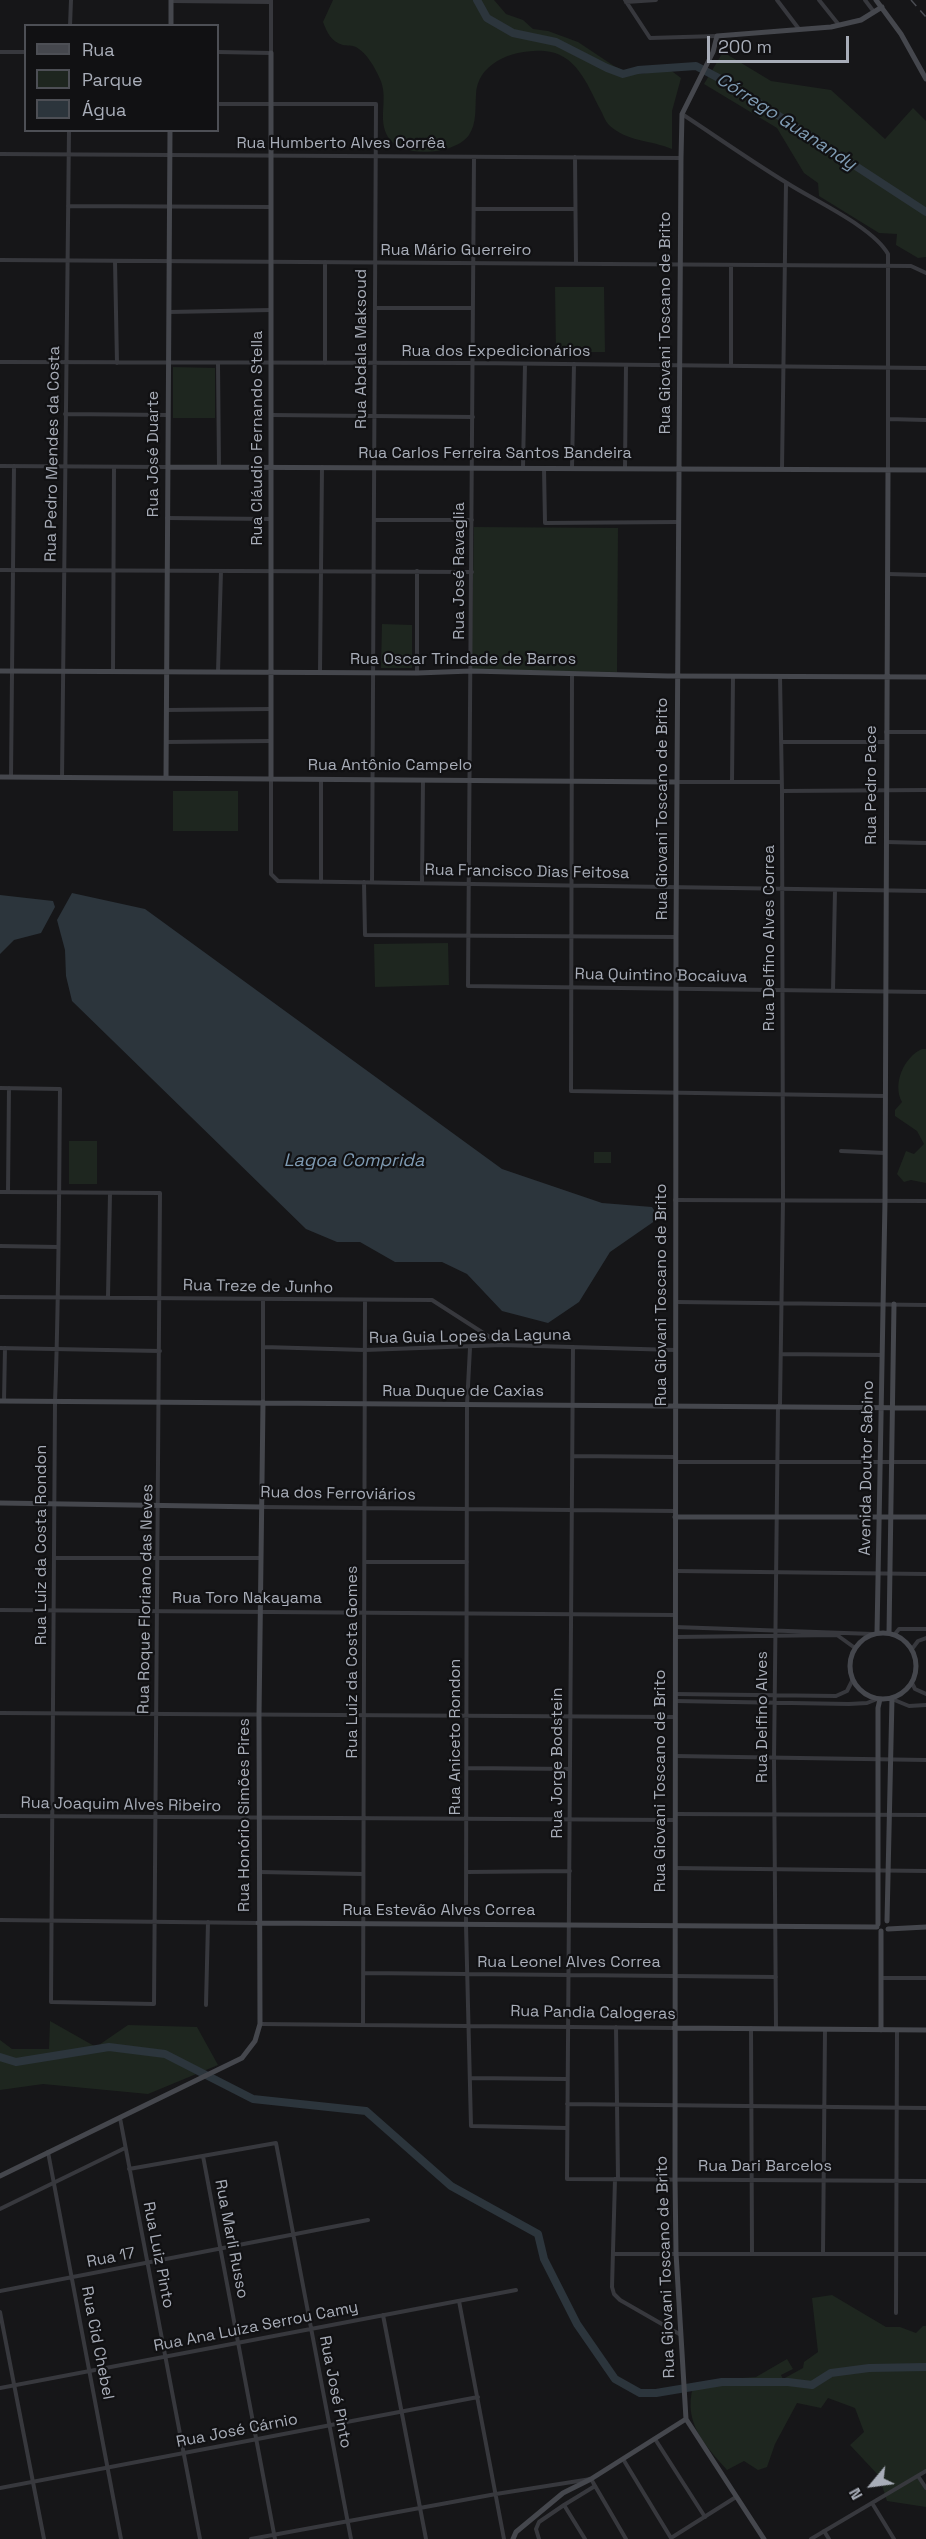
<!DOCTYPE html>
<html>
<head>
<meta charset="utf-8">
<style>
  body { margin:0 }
  #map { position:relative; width:926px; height:2539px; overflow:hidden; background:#161618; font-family:"Space Grotesk",sans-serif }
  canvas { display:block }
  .legend { position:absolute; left:24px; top:24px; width:195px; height:108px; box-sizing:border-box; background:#111113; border:2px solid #4d4f55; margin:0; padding:8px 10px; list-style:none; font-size:18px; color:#a8adb8 }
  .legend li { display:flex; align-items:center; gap:12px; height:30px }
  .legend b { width:30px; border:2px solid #4d4f55 }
  .north { position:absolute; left:842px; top:2455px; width:60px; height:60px; -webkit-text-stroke:4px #111113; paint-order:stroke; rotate:241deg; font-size:16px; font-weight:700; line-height:24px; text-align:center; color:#a8adb8 }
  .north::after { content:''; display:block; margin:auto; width:21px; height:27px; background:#a8adb8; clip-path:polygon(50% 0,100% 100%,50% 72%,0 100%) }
  .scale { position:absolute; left:707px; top:36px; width:142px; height:27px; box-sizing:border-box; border:3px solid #a8adb8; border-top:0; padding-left:8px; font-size:18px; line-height:21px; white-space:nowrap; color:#a8adb8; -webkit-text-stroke:4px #111113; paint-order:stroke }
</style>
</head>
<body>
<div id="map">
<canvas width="926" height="2539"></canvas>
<ul class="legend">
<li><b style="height:8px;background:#45474d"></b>Rua</li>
<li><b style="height:16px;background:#1e261f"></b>Parque</li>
<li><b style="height:16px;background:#2c353c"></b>Água</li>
</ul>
<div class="north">N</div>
<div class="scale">200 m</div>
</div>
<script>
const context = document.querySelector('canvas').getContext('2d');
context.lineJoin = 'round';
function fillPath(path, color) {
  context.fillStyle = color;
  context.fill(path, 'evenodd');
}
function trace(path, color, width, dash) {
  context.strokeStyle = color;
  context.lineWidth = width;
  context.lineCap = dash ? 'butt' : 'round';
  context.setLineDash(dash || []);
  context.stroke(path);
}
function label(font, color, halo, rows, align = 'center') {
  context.font = font + ' "Space Grotesk",sans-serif';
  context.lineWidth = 4.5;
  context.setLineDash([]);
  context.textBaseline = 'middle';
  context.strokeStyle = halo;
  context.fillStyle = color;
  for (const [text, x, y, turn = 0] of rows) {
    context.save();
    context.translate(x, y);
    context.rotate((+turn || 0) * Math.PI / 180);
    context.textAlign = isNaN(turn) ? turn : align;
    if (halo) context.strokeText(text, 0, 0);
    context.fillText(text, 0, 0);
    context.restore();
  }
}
fillPath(new Path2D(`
  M 333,0 L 494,0 L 506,14 L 523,20 L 533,29 L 548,31 L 578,42 L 614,66 L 627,72 L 641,74 L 669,69 L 681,78 L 672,111 L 672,149 C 651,140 627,142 609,125 C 605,121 603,114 600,109 C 587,84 576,53 544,51 C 515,49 477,62 476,95 C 475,108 477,123 469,135 C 455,155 401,159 388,137 C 377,119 389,98 380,79 C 375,68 367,53 356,47 C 352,45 347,46 343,45 C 331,42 327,32 323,22 Z
  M 723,52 L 771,81 L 831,90 L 885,139 L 913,108 L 926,121 L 926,257 L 918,258 L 896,245 L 897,234 L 879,233 L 819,196 L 818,183 L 804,173 L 777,128 L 704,84 Z
  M 555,287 L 604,287 L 605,352 L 556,352 Z
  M 173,367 L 215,368 L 215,418 L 173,418 Z
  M 474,527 L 618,528 L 617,672 L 471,671 Z
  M 382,624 L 412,625 L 412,668 L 381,668 Z
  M 173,791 L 238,791 L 238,831 L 173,831 Z
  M 448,943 L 449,985 L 375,987 L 374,944 Z
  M 922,1049 L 926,1049 L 926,1183 L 911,1180 L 904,1182 L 897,1174 L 906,1151 L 914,1154 L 924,1144 L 917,1131 L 895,1116 L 895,1110 L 902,1102 C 892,1084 904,1057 922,1049 Z
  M 69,1141 L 97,1141 L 97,1184 L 69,1184 Z
  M 594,1152 L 611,1152 L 611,1163 L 594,1163 Z
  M 50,2021 L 96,2047 L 128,2025 L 197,2027 L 218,2065 L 148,2094 L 43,2084 L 0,2090 L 0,2040 L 12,2049 L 49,2049 Z
  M 832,2295 L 886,2327 L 900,2327 L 916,2333 L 923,2326 L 926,2326 L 926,2471 L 918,2476 L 926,2489 L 926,2507 L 887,2501 L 879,2476 L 850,2445 L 864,2432 L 855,2408 L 828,2398 L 821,2408 L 797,2403 L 775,2444 L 767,2467 L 758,2470 L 744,2461 L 727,2470 C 705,2445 683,2423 693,2387 L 714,2380 L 756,2377 L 787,2359 L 793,2369 L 781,2375 L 783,2379 L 803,2368 L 804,2362 L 818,2352 L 812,2298 Z`), '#1e261f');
fillPath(new Path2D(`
  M 72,893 L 145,909 L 502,1169 L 602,1203 L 652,1207 L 659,1218 L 610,1252 L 579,1302 L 548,1323 L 502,1311 L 467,1274 L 442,1262 L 395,1262 L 360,1242 L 337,1242 L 306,1229 L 72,1001 L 66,976 L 65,950 L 57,920 Z
  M 0,895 L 53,901 L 55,907 L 41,933 L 14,940 L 0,954 Z`), '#2c353c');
trace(new Path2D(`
  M 477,0 L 487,18 L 513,33 L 556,42 L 607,68 L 623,74 L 638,70 L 696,66 L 730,84 L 926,212
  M 0,2057 L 16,2062 L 109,2047 L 165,2054 L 253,2099 L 366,2111 L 451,2186 L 538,2234 L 544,2259 L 577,2324 L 615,2379 L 640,2393 L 656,2393 L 722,2382 L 788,2382 L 812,2385 L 831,2373 L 869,2368 L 926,2367`), '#2c353c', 8);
trace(new Path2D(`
  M 625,0 L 650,38 L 717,36
  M 777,0 L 799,29
  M 819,0 L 839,25
  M 865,0 L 874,12
  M 171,1 L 271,2
  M 626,2 L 656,0
  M 70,26 L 71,0
  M 0,52 L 26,52
  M 218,52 L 271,53 L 271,0
  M 218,104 L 376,104 L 372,882
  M 682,114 C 717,137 751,161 787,183 C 815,201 873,227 888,254 L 888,470
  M 0,154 L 681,158
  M 474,157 L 468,986 L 926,992
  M 575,157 L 576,264
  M 68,206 L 271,207
  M 474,209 L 575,209
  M 0,260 L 911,266 L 926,273
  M 115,261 L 117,363
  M 325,262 L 325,363
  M 375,308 L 473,308
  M 169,312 L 271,310
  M 0,362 L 473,363 L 926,368
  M 218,363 L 219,467
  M 731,366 L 731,265
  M 65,414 L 168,415
  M 271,415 L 473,417
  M 888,419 L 926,420
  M 0,466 L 168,467
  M 523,468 L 525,364
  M 544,468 L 545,523 L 678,522
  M 572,468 L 574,364
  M 625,468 L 626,365
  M 782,468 L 786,183
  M 167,518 L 271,519
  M 374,520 L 472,520
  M 0,570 L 472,572
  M 888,574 L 926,575
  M 113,671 L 114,467
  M 218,672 L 221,571
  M 320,672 L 322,467
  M 417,673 L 417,571
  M 572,674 L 571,1091 L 885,1096
  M 780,676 L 782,791 L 783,1200 L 780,1404
  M 166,710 L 271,709
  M 886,732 L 926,732
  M 166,742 L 271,741
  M 781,742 L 886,742
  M 11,777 L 14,466
  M 62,778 L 69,130
  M 271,779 L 271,874 L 278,881 L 926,891
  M 677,782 L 781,782
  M 732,782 L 733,676
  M 782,791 L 926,790
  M 886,842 L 926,843
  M 321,882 L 321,779
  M 364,882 L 365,935 L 676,937
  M 422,883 L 423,780
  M 833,991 L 835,890
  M 0,1088 L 60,1089 C 59,1193 59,1298 55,1402 L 51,2002 L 154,2004 L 160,1193 L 0,1192
  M 841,1151 L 885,1153
  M 8,1192 L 9,1088
  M 675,1200 L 926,1201
  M 0,1246 L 58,1247
  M 0,1297 L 432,1300 L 502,1345
  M 108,1297 L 110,1193
  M 676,1302 L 926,1305
  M 264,1347 L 365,1350 L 502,1345 L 675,1350
  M 573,1347 L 567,2179 L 926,2181
  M 0,1348 L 160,1351
  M 470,1348 L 467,1405 L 466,1925 L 471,2126 L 567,2128
  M 781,1354 L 882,1355
  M 4,1401 L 5,1348
  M 263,1402 L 263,1299
  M 573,1456 L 675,1457
  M 676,1462 L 926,1462
  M 262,1507 L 675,1511
  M 54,1558 L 261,1558
  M 365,1562 L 467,1562
  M 676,1571 L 926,1574
  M 0,1610 L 675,1615
  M 675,1627 L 873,1634
  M 895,1634 L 899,1629 L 926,1629
  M 676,1637 L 837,1635 L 855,1648
  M 912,1649 L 918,1641 L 926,1638
  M 912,1683 L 915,1689 L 926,1694
  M 675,1694 L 836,1696 L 847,1691 L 853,1679
  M 892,1699 L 909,1706 L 926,1705
  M 675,1701 L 849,1704 L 867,1703 L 877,1699
  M 0,1713 L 675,1717
  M 675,1756 L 926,1760
  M 468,1768 L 570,1769
  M 675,1814 L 926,1815
  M 0,1816 L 674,1820
  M 675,1868 L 926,1871
  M 259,1872 L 363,1874
  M 467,1872 L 570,1871
  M 0,1920 L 258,1923
  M 363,1973 L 776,1977
  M 881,1978 L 926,1978
  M 206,2005 L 208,1922
  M 260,2024 L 674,2028
  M 363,2025 L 365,1300
  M 616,2027 L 618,2179
  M 751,2028 L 752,2253
  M 776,2029 L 774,1759 L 778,1406
  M 470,2078 L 567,2079
  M 567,2104 L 926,2108
  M 120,2118 L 200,2539
  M 48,2152 L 121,2539
  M 203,2156 L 275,2539
  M 129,2169 L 276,2143 L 351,2539
  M 615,2179 L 612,2287 L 614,2294 L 620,2300 L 681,2335
  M 0,2209 L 125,2148
  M 823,2253 L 825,2029
  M 613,2254 L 926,2254
  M 0,2291 L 368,2220
  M 459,2301 L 504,2539
  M 0,2312 L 44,2539
  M 896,2313 L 897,2030
  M 383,2315 L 426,2539
  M 0,2388 L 516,2290
  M 655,2439 L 705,2517
  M 623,2459 L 671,2538
  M 918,2476 L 926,2488
  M 0,2488 L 478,2397
  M 872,2503 L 894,2539
  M 824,2531 L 829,2539
  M 671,2538 L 736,2497
  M 251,2539 L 496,2494 L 591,2479 L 626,2539
  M 539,2539 L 536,2529 L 539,2522 L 564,2505
  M 585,2539 L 564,2505 L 595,2486
  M 811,2539 L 926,2471`), '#37383d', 4);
trace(new Path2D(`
  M 876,0 L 901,34 L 926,79
  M 171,26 L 171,0
  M 271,53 L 271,779
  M 168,467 L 926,470
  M 0,671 L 417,673 L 471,671 L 668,676 L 926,677
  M 0,777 L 677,782
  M 166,778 L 170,130
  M 0,1401 L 926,1408
  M 0,1503 L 262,1507
  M 675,1517 L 926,1517
  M850 1666a33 33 0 1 1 66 0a33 33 0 1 1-66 0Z
  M 877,1633 L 885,1201 L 888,470
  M 889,1633 L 894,1304
  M 887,1921 L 892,1698
  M 258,1923 L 877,1927
  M 878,1924 L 878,1708 L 880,1699
  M 888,1929 L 926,1927
  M 674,2028 L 926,2030
  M 881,2030 L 881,1931
  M 0,2176 L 242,2058 L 255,2041 L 260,2024 L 259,1716 L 263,1402
  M 513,2539 L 516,2532 L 563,2493 L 591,2479 L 686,2419
  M 764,2539 L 686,2419 L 676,2253 L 675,2179 L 676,937 L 681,158 L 682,114 L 713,52 L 717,36 L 831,27 L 861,20 L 882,7`), '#45474d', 5);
trace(new Path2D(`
  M 911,0 L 926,17`), '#4a4c52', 1.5, [8, 6]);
label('16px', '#a8adb8', '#111113', [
  ["Rua Humberto Alves Corrêa",341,144],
  ["Rua Mário Guerreiro",456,251],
  ["Rua Giovani Toscano de Brito",666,323,-90],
  ["Rua Abdala Maksoud",362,349,-90],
  ["Rua dos Expedicionários",496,352],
  ["Rua Cláudio Fernando Stella",258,438,-90],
  ["Rua Pedro Mendes da Costa",53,454,-89],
  ["Rua José Duarte",154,454,-90],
  ["Rua Carlos Ferreira Santos Bandeira",495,454],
  ["Rua José Ravaglia",460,571,-90],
  ["Rua Oscar Trindade de Barros",463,660],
  ["Rua Antônio Campelo",390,766],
  ["Rua Pedro Pace",872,785,-90],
  ["Rua Giovani Toscano de Brito",663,809,-90],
  ["Rua Francisco Dias Feitosa",527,872,1],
  ["Rua Delfino Alves Correa",770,938,-90],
  ["Rua Quintino Bocaiuva",661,976,1],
  ["Rua Treze de Junho",258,1287,1],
  ["Rua Giovani Toscano de Brito",662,1295,-90],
  ["Rua Guia Lopes da Laguna",470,1337,-1],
  ["Rua Duque de Caxias",463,1392],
  ["Avenida Doutor Sabino",867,1468,-89],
  ["Rua dos Ferroviários",338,1494,1],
  ["Rua Luiz da Costa Rondon",42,1545,-90],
  ["Rua Roque Floriano das Neves",146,1599,-89],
  ["Rua Toro Nakayama",247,1599],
  ["Rua Luiz da Costa Gomes",353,1662,-90],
  ["Rua Delfino Alves",763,1717,-90],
  ["Rua Aniceto Rondon",456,1737,-90],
  ["Rua Jorge Bodstein",558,1763,-90],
  ["Rua Giovani Toscano de Brito",661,1781,-90],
  ["Rua Joaquim Alves Ribeiro",121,1805,1],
  ["Rua Honório Simões Pires",245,1815,-90],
  ["Rua Estevão Alves Correa",439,1911],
  ["Rua Leonel Alves Correa",569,1963],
  ["Rua Pandia Calogeras",593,2013,1],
  ["Rua Dari Barcelos",765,2167],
  ["Rua Marli Russo",231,2239,79],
  ["Rua Luiz Pinto",158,2255,79],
  ["Rua 17",111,2258,-11],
  ["Rua Giovani Toscano de Brito",666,2267,-92],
  ["Rua Ana Luiza Serrou Camy",256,2327,-11],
  ["Rua Cid Chebel",97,2343,79],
  ["Rua José Pinto",335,2392,79],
  ["Rua José Cárnio",237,2431,-11]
]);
label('italic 18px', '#7f9bb3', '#111113', [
  ["Córrego Guanandy",786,122,33],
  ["Lagoa Comprida",354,1161]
]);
</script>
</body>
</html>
